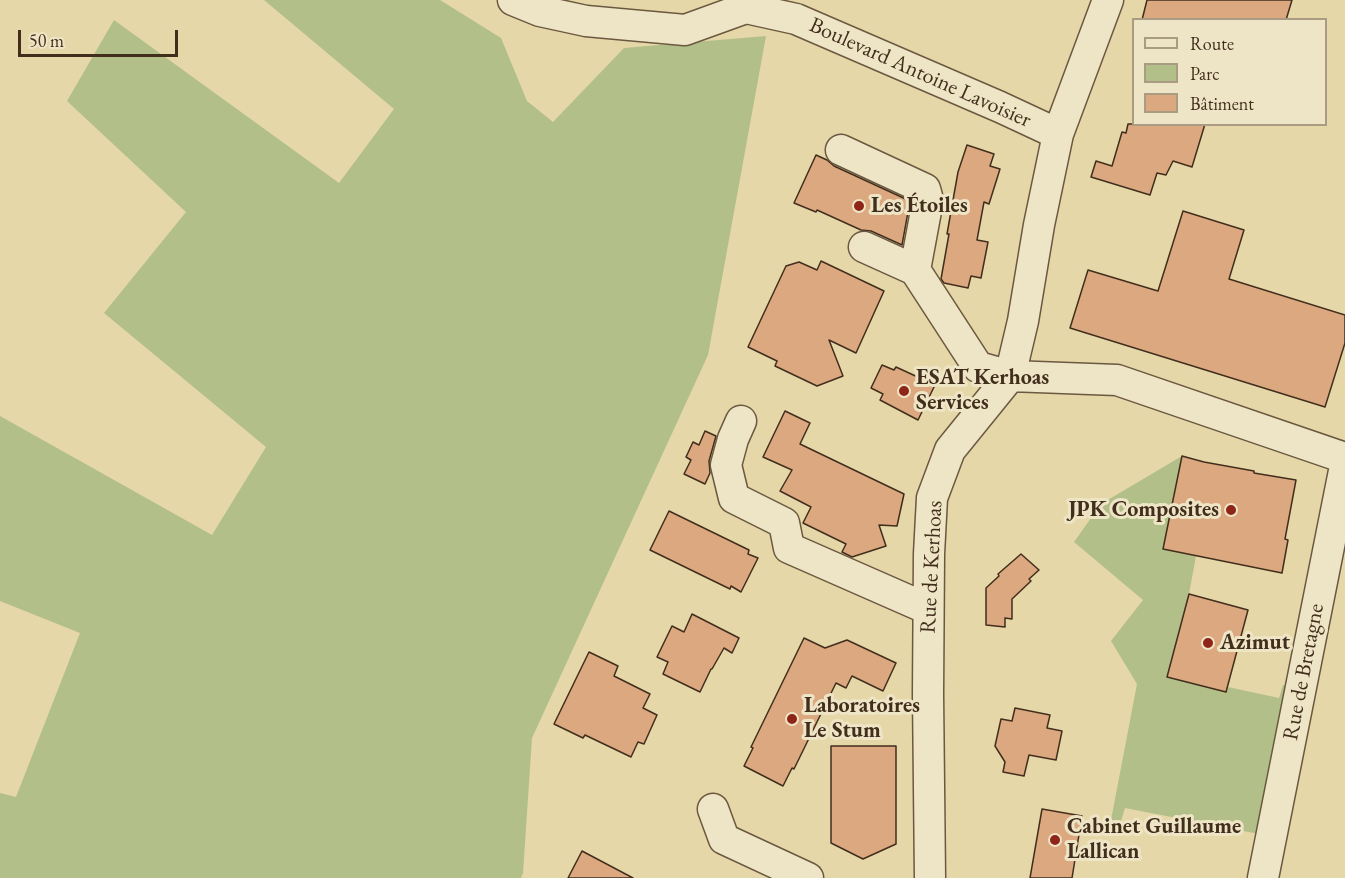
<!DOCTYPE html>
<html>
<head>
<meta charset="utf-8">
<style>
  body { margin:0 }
  #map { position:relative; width:1345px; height:878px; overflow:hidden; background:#e5d7a7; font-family:"EB Garamond",serif }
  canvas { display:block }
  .legend { position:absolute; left:1132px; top:18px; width:195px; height:108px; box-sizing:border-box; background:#eee5c6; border:2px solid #a99c82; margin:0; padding:8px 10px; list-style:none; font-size:18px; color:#422e1d }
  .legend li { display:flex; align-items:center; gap:12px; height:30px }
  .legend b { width:30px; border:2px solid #a99c82 }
  .scale { position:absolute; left:18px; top:30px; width:160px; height:27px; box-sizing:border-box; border:3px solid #422e1d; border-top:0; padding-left:8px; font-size:18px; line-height:21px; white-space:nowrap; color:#422e1d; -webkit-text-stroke:4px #eee5c6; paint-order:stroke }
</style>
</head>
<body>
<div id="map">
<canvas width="1345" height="878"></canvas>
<ul class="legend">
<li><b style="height:8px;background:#eee5c6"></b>Route</li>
<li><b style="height:16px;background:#b2bf89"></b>Parc</li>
<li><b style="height:16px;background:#dba880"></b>Bâtiment</li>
</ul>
<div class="scale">50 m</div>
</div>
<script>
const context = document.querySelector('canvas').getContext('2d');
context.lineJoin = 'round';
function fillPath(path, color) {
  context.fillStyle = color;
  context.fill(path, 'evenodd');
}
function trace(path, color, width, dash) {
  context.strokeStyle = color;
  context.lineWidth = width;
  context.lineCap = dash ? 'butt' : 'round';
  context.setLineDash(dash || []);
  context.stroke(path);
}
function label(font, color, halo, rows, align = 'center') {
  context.font = font + ' "EB Garamond",serif';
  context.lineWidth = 6;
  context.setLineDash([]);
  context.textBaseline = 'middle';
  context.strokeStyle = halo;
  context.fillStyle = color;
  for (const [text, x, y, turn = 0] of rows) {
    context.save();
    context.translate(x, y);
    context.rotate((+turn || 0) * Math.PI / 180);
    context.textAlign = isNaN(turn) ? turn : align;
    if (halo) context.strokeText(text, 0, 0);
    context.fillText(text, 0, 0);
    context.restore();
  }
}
fillPath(new Path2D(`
  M 264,0 L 440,0 L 501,38 L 527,101 L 553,122 L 624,48 L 766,36 L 708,355 L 532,738 L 523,873 L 521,878 L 0,878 L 0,793 L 16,797 L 80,633 L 0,601 L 0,416 L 212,535 L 266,447 L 104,313 L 186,212 L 67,101 L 114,20 L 339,183 L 394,109 Z
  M 1182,456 L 1163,549 L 1196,556 L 1189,594 L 1167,677 L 1226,692 L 1228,687 L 1279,698 L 1283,685 L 1290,687 L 1259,834 L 1125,808 L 1121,821 L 1111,820 L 1137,684 L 1111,641 L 1143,600 L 1074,542 L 1101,504 Z`), '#b2bf89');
const building = new Path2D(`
  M 1147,0 L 1292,0 L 1286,20 L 1142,20 Z
  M 1128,124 L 1205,124 L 1192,167 L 1173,161 L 1166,175 L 1157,173 L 1150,195 L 1091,177 L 1096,161 L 1112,166 L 1122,132 L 1126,133 Z
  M 967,145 L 994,154 L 990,166 L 1000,169 L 989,204 L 984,202 L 977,240 L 988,242 L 981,278 L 971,276 L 968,288 L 944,283 L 941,279 L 949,234 L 947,234 L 958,172 Z
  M 816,155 L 827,160 L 834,166 L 910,201 L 902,245 L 871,231 L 861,230 L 817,210 L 816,212 L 794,203 Z
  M 1183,211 L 1244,230 L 1229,279 L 1345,315 L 1345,343 L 1325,407 L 1070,328 L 1088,270 L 1158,291 Z
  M 821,261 L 884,291 L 856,353 L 829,340 L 843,376 L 817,386 L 775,366 L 777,361 L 748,347 L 786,266 L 799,262 L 817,270 Z
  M 882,365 L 894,370 L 896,367 L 935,385 L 918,420 L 880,400 L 883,394 L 871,388 Z
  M 785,411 L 810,423 L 800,444 L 904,494 L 897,526 L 879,525 L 886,546 L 852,557 L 842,552 L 846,544 L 803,523 L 811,507 L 780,491 L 792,470 L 763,457 Z
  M 705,431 L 716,436 L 709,461 L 710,473 L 705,484 L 684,474 L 691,460 L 686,457 L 693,442 L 699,445 Z
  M 1182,456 L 1204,462 L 1254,471 L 1254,473 L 1296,480 L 1285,539 L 1288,540 L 1282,573 L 1163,549 Z
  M 669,511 L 749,550 L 748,554 L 758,558 L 741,592 L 731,586 L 730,589 L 650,550 Z
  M 1021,554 L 1039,570 L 1029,579 L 1031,581 L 1012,599 L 1012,619 L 1005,618 L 1005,627 L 986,625 L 986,588 L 999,576 L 998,574 Z
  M 1189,594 L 1248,610 L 1226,692 L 1167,677 Z
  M 692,614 L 739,638 L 732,653 L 724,648 L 712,669 L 711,669 L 700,692 L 663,674 L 668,662 L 657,657 L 672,626 L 684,632 Z
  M 804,638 L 825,648 L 847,640 L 896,663 L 883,691 L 852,676 L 846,688 L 836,683 L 794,769 L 792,768 L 783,786 L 744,766 L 753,748 L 751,747 Z
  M 589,652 L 618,666 L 614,676 L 650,694 L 643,708 L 657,715 L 644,744 L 638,742 L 631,757 L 585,735 L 583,738 L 554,724 Z
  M 1015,708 L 1050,715 L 1047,728 L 1062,731 L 1056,760 L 1029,755 L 1024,776 L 1003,772 L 1005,762 L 995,746 L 1001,719 L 1012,721 Z
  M 831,746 L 896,746 L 896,844 L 863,859 L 831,843 Z
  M 1042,809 L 1082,816 L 1072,878 L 1030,878 Z
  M 582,851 L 633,878 L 568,878 Z`);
fillPath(building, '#dba880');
trace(building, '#422e1d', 1.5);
const minor = new Path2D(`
  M 513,0 L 540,11 L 586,21 L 685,30 L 746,8 L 796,19 L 1000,107 L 1058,134 L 1039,225 L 1023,321 L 1010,376 L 978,367 L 915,270 L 928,200 L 925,189 L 841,150
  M 1058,134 L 1108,0
  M 864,247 L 915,270
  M 741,421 L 733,439 L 726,465 L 734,498 L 784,523 L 789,548 L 928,609
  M 713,809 L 724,839 L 808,878
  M 930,878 L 928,694 L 929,554 L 932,498 L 950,450 L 1010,376 L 1117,380 L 1345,458
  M 1263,878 L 1345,466`);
trace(minor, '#6b5840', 33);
trace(minor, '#eee5c6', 30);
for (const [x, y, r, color] of [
  [859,206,6,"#8f2418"],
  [904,391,6,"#8f2418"],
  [1231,510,6,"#8f2418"],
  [1208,643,6,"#8f2418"],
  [792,719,6,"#8f2418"],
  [1055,840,6,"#8f2418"]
]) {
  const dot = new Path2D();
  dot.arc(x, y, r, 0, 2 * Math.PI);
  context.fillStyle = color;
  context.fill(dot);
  trace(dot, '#eee5c6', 2);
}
label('22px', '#422e1d', '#eee5c6', [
  ["Boulevard Antoine Lavoisier",920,73,24],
  ["Rue de Kerhoas",932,567,-87],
  ["Rue de Bretagne",1304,672,-79]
]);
label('bold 22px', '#422e1d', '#eee5c6', [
  ["Les Étoiles",871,206],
  ["ESAT Kerhoas",916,378],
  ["Services",916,403],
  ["JPK Composites",1219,510,"right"],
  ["Azimut",1220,643],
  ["Laboratoires",804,706],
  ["Le Stum",804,731],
  ["Cabinet Guillaume",1067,827],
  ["Lallican",1067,852]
], 'left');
</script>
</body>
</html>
